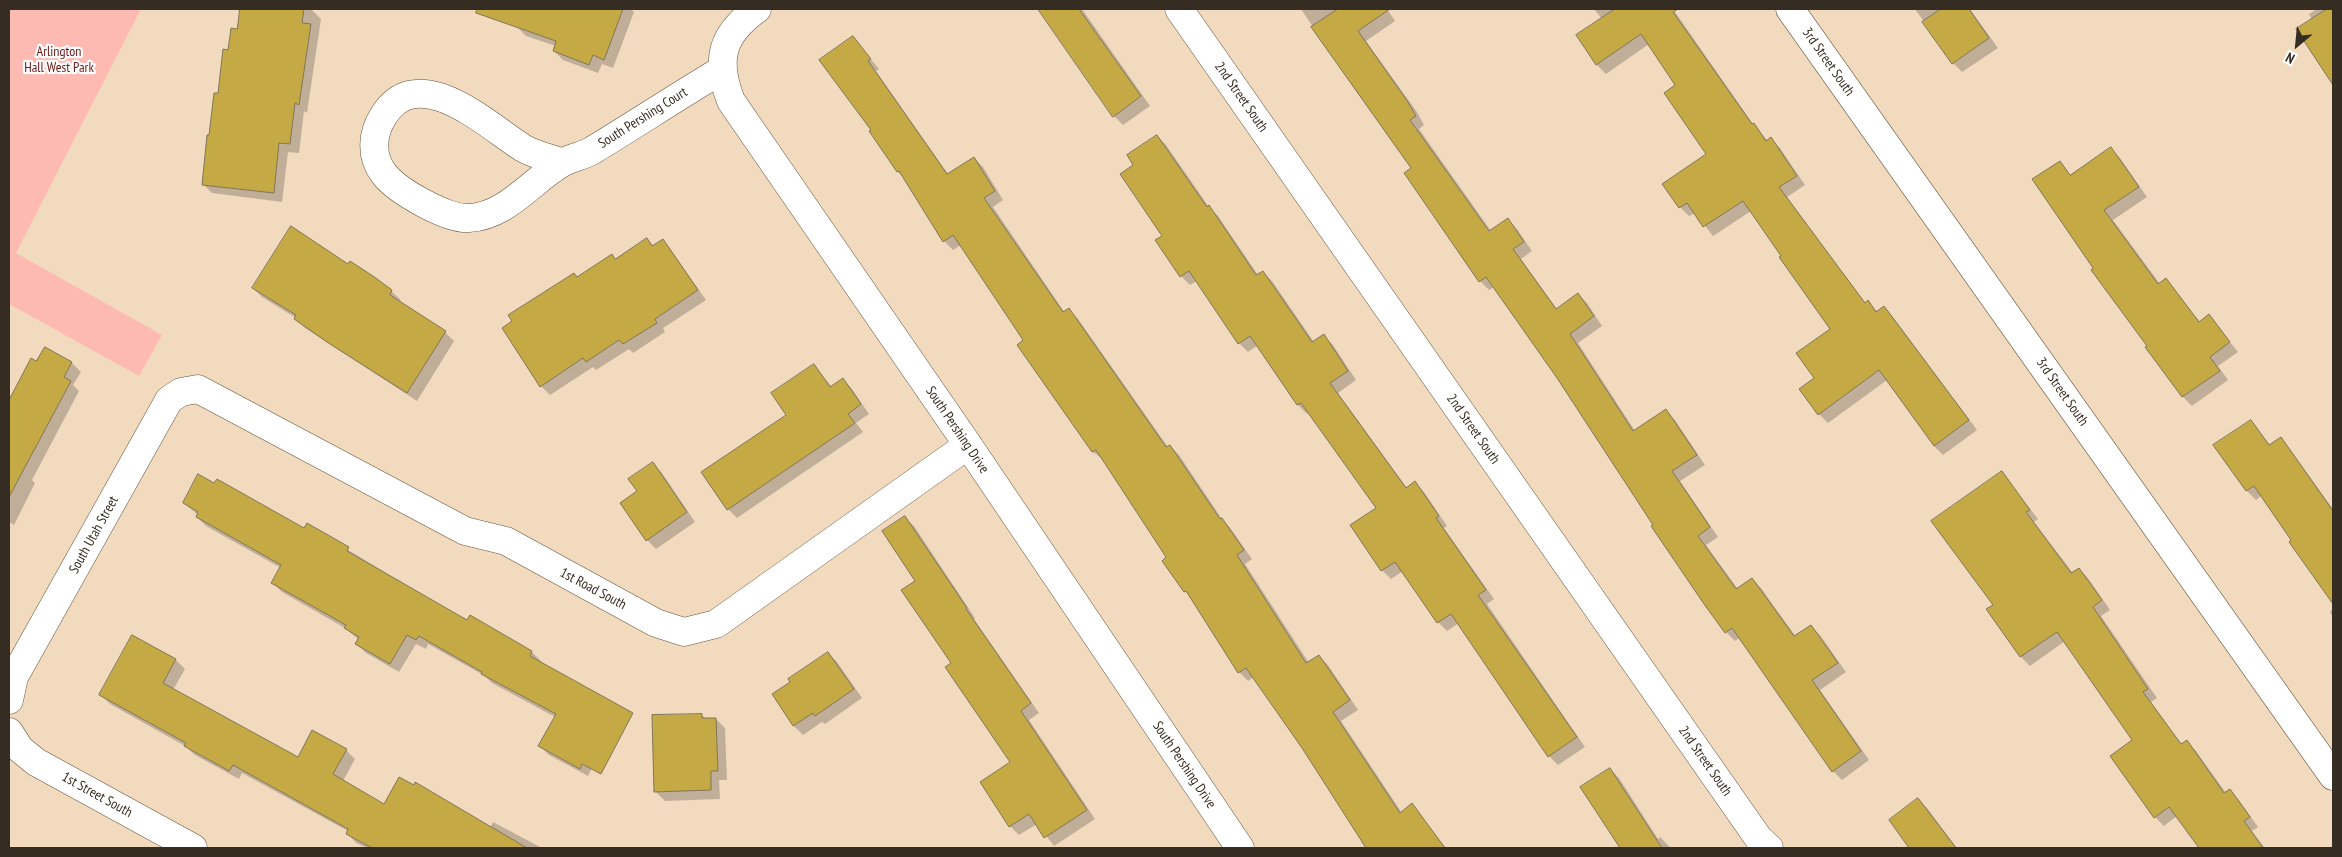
<!DOCTYPE html>
<html>
<head>
<meta charset="utf-8">
<style>
  body { margin:0 }
  #map { position:relative; width:2342px; height:857px; overflow:hidden; background:#f2dabf; font-family:"PT Sans Narrow",sans-serif }
  canvas { display:block }
  .frame { position:absolute; inset:0; border:10px solid #362d22; pointer-events:none }
  .north { position:absolute; left:2272px; top:20px; width:50px; height:50px; -webkit-text-stroke:4px #fff; paint-order:stroke; rotate:208deg; font-size:14px; font-weight:700; line-height:20px; text-align:center; color:#362d22 }
  .north::after { content:''; display:block; margin:auto; width:18px; height:22px; background:#362d22; clip-path:polygon(50% 0,100% 100%,50% 72%,0 100%) }
</style>
</head>
<body>
<div id="map">
<canvas width="2342" height="857"></canvas>
<div class="frame"></div>
<div class="north">N</div>
</div>
<script>
const context = document.querySelector('canvas').getContext('2d');
context.lineJoin = 'round';
function fillPath(path, color) {
  context.fillStyle = color;
  context.fill(path, 'evenodd');
}
function trace(path, color, width, dash) {
  context.strokeStyle = color;
  context.lineWidth = width;
  context.lineCap = dash ? 'butt' : 'round';
  context.setLineDash(dash || []);
  context.stroke(path);
}
function label(font, color, halo, rows, align = 'center') {
  context.font = font + ' "PT Sans Narrow",sans-serif';
  context.lineWidth = 4.5;
  context.setLineDash([]);
  context.textBaseline = 'middle';
  context.strokeStyle = halo;
  context.fillStyle = color;
  for (const [text, x, y, turn = 0] of rows) {
    context.save();
    context.translate(x, y);
    context.rotate((+turn || 0) * Math.PI / 180);
    context.textAlign = isNaN(turn) ? turn : align;
    if (halo) context.strokeText(text, 0, 0);
    context.fillText(text, 0, 0);
    context.restore();
  }
}
fillPath(new Path2D(`
  M 9,9 L 141,9 L 16,253 L 162,335 L 139,376 L 9,304 Z`), '#fcbab3');
fillPath(new Path2D(`
  M 241,9 L 312,10 L 321,19 L 307,113 L 304,111 L 299,153 L 288,152 L 282,202 L 212,193 L 203,184 L 210,137 L 229,51 L 238,31 Z
  M 491,9 L 631,9 L 634,12 L 613,68 L 602,64 L 598,73 L 563,60 L 554,51 L 556,46 L 526,36 L 517,27 Z
  M 1040,9 L 1082,9 L 1150,106 L 1123,125 L 1114,116 Z
  M 1301,9 L 1387,9 L 1395,21 L 1366,41 L 1417,112 L 1424,125 L 1419,129 L 1491,231 L 1508,220 L 1517,229 L 1532,251 L 1521,259 L 1557,309 L 1578,294 L 1587,303 L 1602,326 L 1578,343 L 1635,431 L 1666,411 L 1675,420 L 1705,465 L 1680,481 L 1718,537 L 1706,545 L 1738,589 L 1752,579 L 1761,588 L 1796,637 L 1811,626 L 1820,635 L 1846,672 L 1820,690 L 1869,760 L 1842,780 L 1833,771 L 1741,637 L 1735,641 L 1726,632 L 1558,377 L 1494,287 L 1489,290 L 1480,281 L 1413,169 L 1361,98 Z
  M 1594,9 L 1673,9 L 1753,124 L 1768,141 L 1771,139 L 1780,148 L 1805,185 L 1787,197 L 1866,304 L 1868,302 L 1878,312 L 1884,308 L 1893,317 L 1977,430 L 1943,455 L 1934,446 L 1887,380 L 1828,423 L 1819,414 L 1800,389 L 1816,378 L 1831,329 L 1751,211 L 1713,236 L 1695,213 L 1689,216 L 1680,207 L 1708,155 L 1677,85 L 1649,44 L 1606,74 L 1597,65 L 1578,36 L 1602,19 Z
  M 1915,9 L 1970,9 L 1998,48 L 1962,72 L 1953,63 Z
  M 2317,9 L 2333,9 L 2333,63 L 2326,68 L 2312,20 L 2309,14 Z
  M 853,38 L 879,69 L 876,71 L 948,174 L 974,158 L 983,167 L 1003,200 L 993,207 L 1065,313 L 1069,310 L 1078,319 L 1168,447 L 1170,446 L 1179,455 L 1222,519 L 1231,529 L 1252,559 L 1245,564 L 1309,663 L 1319,656 L 1328,665 L 1358,710 L 1341,721 L 1402,813 L 1412,805 L 1446,848 L 1366,848 L 1361,842 L 1363,841 L 1303,747 L 1254,677 L 1248,681 L 1239,672 L 1192,598 L 1185,591 L 1168,558 L 1104,460 L 1093,452 L 1018,345 L 1025,340 L 961,245 L 953,250 L 944,241 L 906,180 L 898,172 L 872,131 Z
  M 1157,136 L 1166,145 L 1209,207 L 1218,216 L 1258,275 L 1263,272 L 1272,281 L 1314,342 L 1324,336 L 1333,345 L 1356,380 L 1338,393 L 1407,488 L 1415,483 L 1424,492 L 1447,526 L 1444,528 L 1494,599 L 1487,604 L 1585,747 L 1558,765 L 1549,756 L 1459,623 L 1447,631 L 1438,622 L 1403,571 L 1391,579 L 1382,570 L 1378,508 L 1309,412 L 1307,414 L 1298,405 L 1258,345 L 1248,352 L 1239,343 L 1197,281 L 1190,285 L 1181,276 L 1157,241 L 1164,236 L 1135,165 Z
  M 2111,149 L 2120,158 L 2147,197 L 2113,220 L 2160,284 L 2166,280 L 2200,322 L 2209,316 L 2238,352 L 2218,366 L 2228,380 L 2192,406 L 2183,397 L 2147,347 L 2149,346 L 2095,269 L 2060,163 L 2071,176 Z
  M 647,239 L 654,246 L 662,240 L 671,250 L 706,300 L 663,328 L 665,332 L 633,353 L 629,349 L 596,370 L 593,367 L 550,395 L 541,386 L 578,278 L 612,256 L 616,260 Z
  M 348,266 L 391,291 L 401,300 L 399,302 L 445,332 L 454,341 L 417,401 L 305,328 L 296,318 L 262,297 L 253,288 Z
  M 32,360 L 37,363 L 72,363 L 81,372 L 73,385 L 79,391 L 32,480 L 35,483 L 14,525 L 9,522 L 9,402 Z
  M 814,365 L 832,387 L 843,380 L 852,389 L 869,414 L 856,423 L 863,432 L 737,518 L 728,509 L 703,473 L 788,415 Z
  M 2251,421 L 2271,446 L 2280,439 L 2289,448 L 2333,509 L 2333,602 L 2291,542 L 2293,541 L 2262,495 L 2256,500 L 2247,491 L 2215,445 Z
  M 653,464 L 662,473 L 695,522 L 656,549 L 647,540 L 638,492 Z
  M 2002,473 L 2038,519 L 2034,522 L 2073,573 L 2079,569 L 2088,578 L 2110,610 L 2101,616 L 2157,698 L 2151,702 L 2182,745 L 2186,742 L 2196,751 L 2226,793 L 2230,790 L 2239,800 L 2258,827 L 2252,831 L 2265,848 L 2200,848 L 2177,816 L 2164,826 L 2155,817 L 2134,741 L 2065,641 L 2030,666 L 2021,657 L 1988,610 L 1994,605 Z
  M 184,503 L 304,530 L 307,525 L 467,622 L 470,617 L 532,652 L 541,661 L 540,663 L 620,711 L 588,776 L 549,755 L 540,746 L 555,717 L 492,683 L 485,676 L 428,644 L 426,649 L 416,644 L 399,672 L 366,653 L 357,644 L 359,640 L 345,628 L 282,592 L 273,583 L 281,568 L 206,526 L 197,517 L 198,515 Z
  M 904,517 L 914,526 L 975,618 L 974,619 L 1039,713 L 1029,720 L 1095,819 L 1054,846 L 1037,824 L 1019,835 L 1010,826 L 982,782 L 1012,762 L 953,663 L 917,581 Z
  M 2333,609 L 2333,617 L 2330,612 Z
  M 133,636 L 176,660 L 185,669 L 173,690 L 298,759 L 346,750 L 355,759 L 343,781 L 384,805 L 490,828 L 493,822 L 542,848 L 367,848 L 356,843 L 347,833 L 348,831 L 242,773 L 239,779 L 195,755 L 185,746 L 110,704 L 101,695 Z
  M 828,653 L 837,662 L 862,698 L 825,724 L 822,722 L 803,735 L 794,726 L 773,695 Z
  M 702,715 L 706,719 L 716,719 L 725,728 L 727,780 L 719,780 L 720,799 L 665,801 L 656,792 Z
  M 1610,769 L 1619,778 L 1658,839 L 1660,837 L 1671,848 L 1629,848 L 1618,831 Z
  M 1918,799 L 1927,808 L 1957,848 L 1911,848 L 1890,821 Z`), '#0003');
const building = new Path2D(`
  M 240,9 L 304,9 L 302,23 L 311,24 L 299,105 L 295,103 L 290,144 L 279,143 L 274,193 L 202,185 L 207,135 L 209,135 L 214,93 L 218,93 L 223,49 L 228,50 L 231,28 L 237,29 Z
  M 477,9 L 623,9 L 604,60 L 593,55 L 589,65 L 553,51 L 556,41 L 476,13 Z
  M 1038,9 L 1079,9 L 1141,96 L 1113,117 Z
  M 1338,9 L 1390,9 L 1358,31 L 1408,102 L 1416,116 L 1410,120 L 1489,231 L 1508,218 L 1524,242 L 1513,249 L 1556,309 L 1578,293 L 1594,316 L 1570,334 L 1633,431 L 1666,409 L 1697,455 L 1672,471 L 1710,527 L 1698,536 L 1736,589 L 1752,578 L 1794,636 L 1811,625 L 1838,663 L 1812,680 L 1861,751 L 1832,772 L 1732,628 L 1725,633 L 1704,604 L 1651,526 L 1653,525 L 1557,378 L 1486,277 L 1479,282 L 1404,173 L 1411,168 L 1311,27 Z
  M 1615,9 L 1678,9 L 1673,12 L 1752,124 L 1754,123 L 1766,141 L 1771,137 L 1797,176 L 1779,187 L 1865,303 L 1868,300 L 1876,312 L 1884,306 L 1969,420 L 1934,446 L 1879,370 L 1818,415 L 1799,389 L 1814,378 L 1796,353 L 1830,329 L 1779,257 L 1781,256 L 1743,201 L 1703,227 L 1687,203 L 1679,208 L 1662,184 L 1706,154 L 1664,93 L 1675,85 L 1641,34 L 1596,65 L 1576,35 Z
  M 1941,9 L 1969,9 L 1989,38 L 1952,64 L 1922,22 Z
  M 2327,9 L 2333,9 L 2333,85 L 2296,29 Z
  M 853,36 L 871,59 L 868,61 L 947,174 L 974,157 L 995,191 L 984,198 L 1063,312 L 1069,308 L 1166,447 L 1170,445 L 1220,519 L 1222,518 L 1244,550 L 1237,555 L 1306,663 L 1319,655 L 1350,700 L 1333,712 L 1400,813 L 1412,803 L 1445,848 L 1366,848 L 1302,748 L 1246,668 L 1238,673 L 1186,591 L 1184,592 L 1162,561 L 1166,557 L 1096,450 L 1092,452 L 1017,345 L 1023,340 L 953,235 L 943,242 L 899,171 L 897,172 L 869,131 L 871,130 L 819,60 Z
  M 1157,135 L 1207,207 L 1209,205 L 1256,275 L 1263,271 L 1312,342 L 1324,334 L 1348,371 L 1330,383 L 1406,488 L 1415,481 L 1439,516 L 1436,518 L 1486,590 L 1478,595 L 1577,737 L 1548,757 L 1451,614 L 1437,623 L 1395,562 L 1381,571 L 1350,525 L 1376,508 L 1301,403 L 1297,405 L 1250,336 L 1238,344 L 1189,271 L 1180,277 L 1155,240 L 1162,236 L 1120,174 L 1133,165 L 1127,155 Z
  M 2111,147 L 2139,187 L 2104,210 L 2158,284 L 2166,278 L 2199,322 L 2209,314 L 2230,342 L 2210,357 L 2220,371 L 2182,397 L 2145,347 L 2147,346 L 2091,270 L 2093,268 L 2032,179 L 2060,161 L 2070,175 Z
  M 291,226 L 348,264 L 350,261 L 373,276 L 392,290 L 390,295 L 446,331 L 407,393 L 330,344 L 294,319 L 296,315 L 252,288 Z
  M 647,238 L 652,246 L 663,239 L 698,290 L 655,319 L 657,323 L 623,344 L 619,340 L 586,362 L 583,358 L 540,387 L 502,328 L 512,321 L 508,315 L 574,273 L 577,277 L 612,254 L 615,259 Z
  M 45,347 L 72,362 L 64,377 L 71,381 L 9,497 L 9,400 L 31,358 L 36,361 Z
  M 814,364 L 830,387 L 843,378 L 861,404 L 848,414 L 855,423 L 727,510 L 701,472 L 786,415 L 771,393 Z
  M 2251,420 L 2269,445 L 2281,437 L 2333,511 L 2333,604 L 2289,542 L 2291,540 L 2254,486 L 2246,491 L 2213,445 Z
  M 653,462 L 687,512 L 646,541 L 620,503 L 637,491 L 628,479 Z
  M 2002,471 L 2030,510 L 2026,512 L 2071,573 L 2079,568 L 2102,600 L 2093,607 L 2148,689 L 2143,692 L 2181,744 L 2187,740 L 2224,793 L 2230,789 L 2250,817 L 2244,821 L 2263,848 L 2199,848 L 2169,807 L 2154,818 L 2110,756 L 2132,740 L 2057,632 L 2020,657 L 1986,609 L 1993,605 L 1931,521 Z
  M 198,474 L 214,483 L 217,479 L 304,528 L 307,523 L 349,547 L 347,551 L 467,620 L 470,615 L 532,651 L 530,656 L 633,713 L 601,774 L 582,764 L 580,769 L 538,746 L 556,714 L 481,674 L 482,672 L 419,636 L 416,640 L 407,635 L 390,664 L 355,644 L 359,637 L 344,628 L 346,625 L 271,583 L 281,565 L 196,517 L 198,512 L 183,503 Z
  M 905,516 L 967,608 L 966,609 L 1031,703 L 1021,711 L 1087,810 L 1044,838 L 1029,814 L 1009,827 L 980,782 L 1010,762 L 945,667 L 951,663 L 901,590 L 915,581 L 882,531 Z
  M 132,635 L 176,659 L 163,683 L 298,757 L 312,730 L 347,749 L 333,774 L 384,804 L 399,777 L 414,785 L 415,782 L 527,848 L 372,848 L 346,834 L 348,829 L 233,765 L 229,771 L 184,746 L 186,743 L 99,695 Z
  M 828,652 L 854,689 L 815,716 L 813,713 L 793,726 L 772,694 L 790,682 L 788,679 Z
  M 702,714 L 702,718 L 716,718 L 718,771 L 711,771 L 711,790 L 654,792 L 652,715 Z
  M 1610,768 L 1662,848 L 1620,848 L 1580,787 Z
  M 1918,798 L 1956,848 L 1909,848 L 1889,820 Z`);
fillPath(building, '#c5a945');
trace(building, '#7f7658', 1);
const street = new Path2D(`
  M 1179,9 L 1759,839 L 1769,848
  M 1790,9 L 2333,776
  M 562,163 C 550,158 535,155 523,148 C 488,126 419,60 384,115 C 372,133 370,156 384,174 C 397,191 448,220 469,218 C 507,216 531,181 562,163 C 572,157 584,156 593,150 C 636,124 678,96 722,70
  M 9,700 L 14,677 L 169,400 L 181,392 L 198,389 L 465,531 L 506,541 L 656,623 L 684,632 L 716,624 L 968,445
  M 9,732 L 20,749 L 36,762 L 193,848`);
const secondary = new Path2D(`
  M 757,9 C 721,35 715,60 731,101 L 968,445 L 1240,848`);
trace(street, '#67533b', 29);
trace(secondary, '#67533b', 29);
trace(street, '#fff', 28);
trace(secondary, '#fff', 28);
label('14px', '#701717', '#fff', [
  ["Arlington",59,52],
  ["Hall West Park",59,68]
]);
label('14px', '#362d22', '#fff', [
  ["3rd Street South",1828,62,55],
  ["2nd Street South",1241,97,55],
  ["South Pershing Court",643,118,-32],
  ["3rd Street South",2062,392,55],
  ["2nd Street South",1473,429,55],
  ["South Pershing Drive",957,430,56],
  ["South Utah Street",94,535,-61],
  ["1st Road South",593,589,28],
  ["2nd Street South",1705,761,55],
  ["South Pershing Drive",1184,765,56],
  ["1st Street South",97,795,29]
]);
</script>
</body>
</html>
